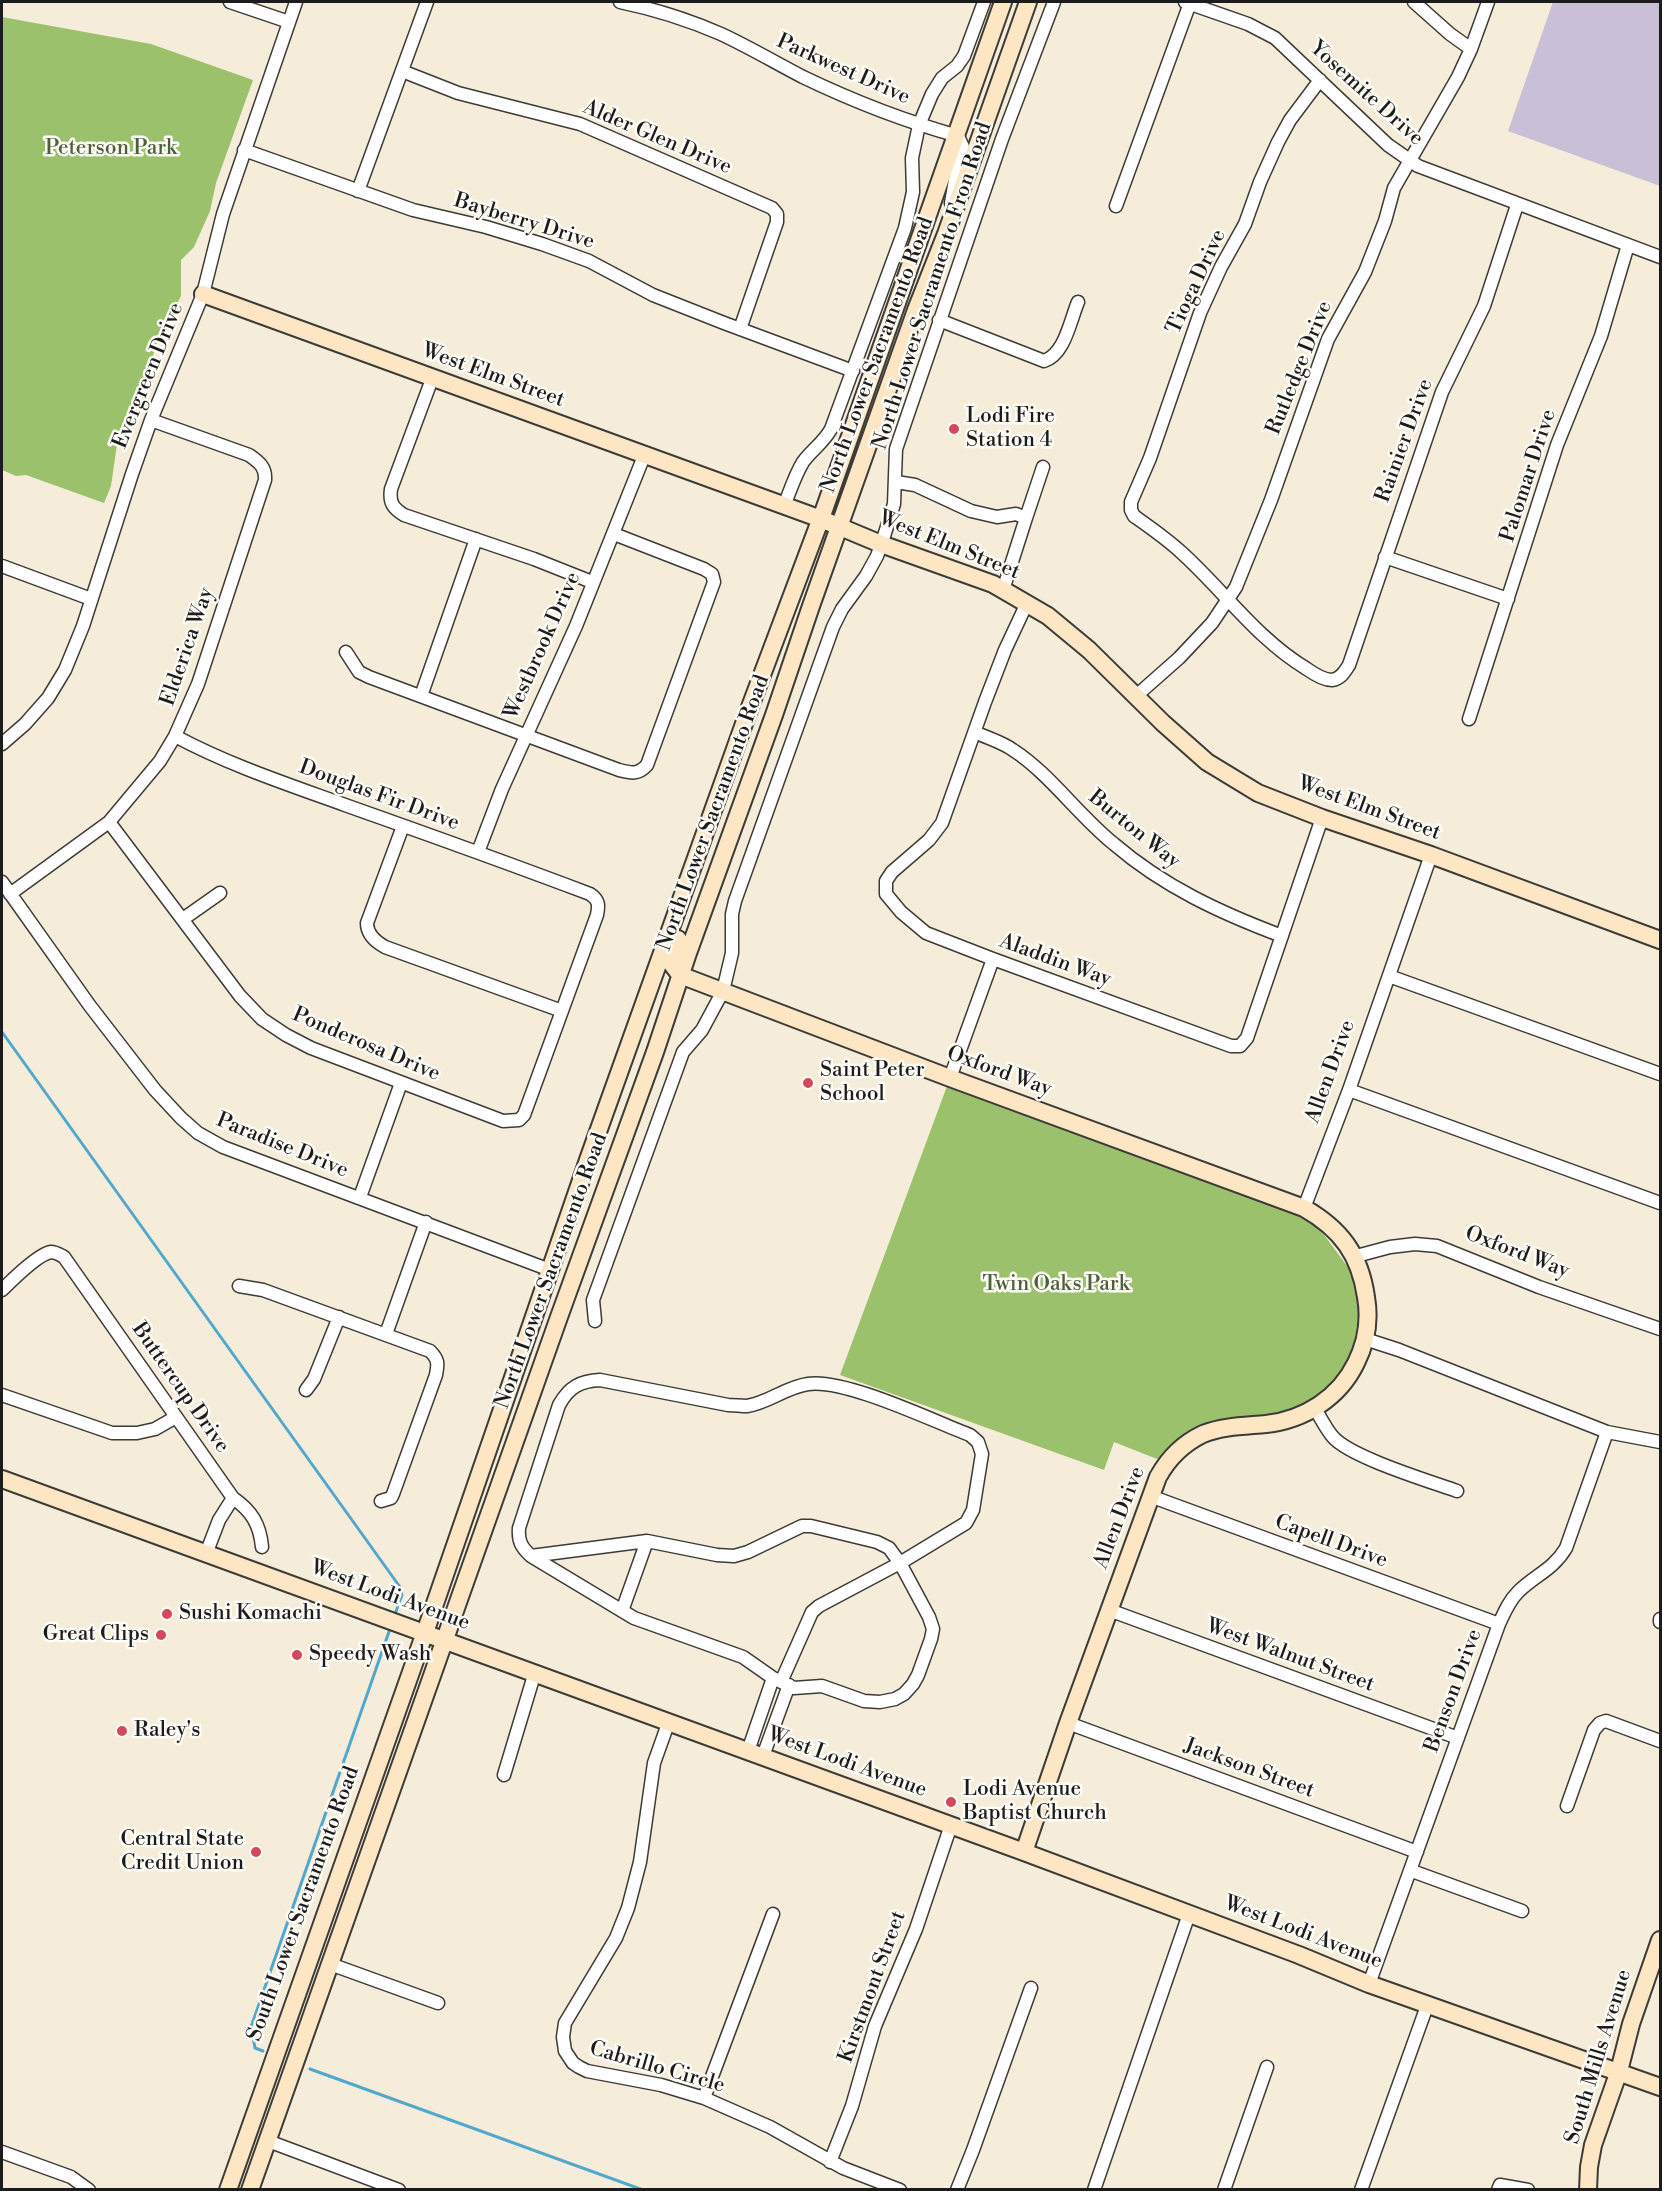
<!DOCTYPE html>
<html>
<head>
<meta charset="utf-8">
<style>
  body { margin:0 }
  #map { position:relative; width:1662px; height:2191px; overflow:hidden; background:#f5edd9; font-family:"Libre Bodoni",serif }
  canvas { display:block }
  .frame { position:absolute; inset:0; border:3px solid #1c1c1c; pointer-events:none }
</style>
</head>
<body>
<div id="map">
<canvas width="1662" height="2191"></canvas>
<div class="frame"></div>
</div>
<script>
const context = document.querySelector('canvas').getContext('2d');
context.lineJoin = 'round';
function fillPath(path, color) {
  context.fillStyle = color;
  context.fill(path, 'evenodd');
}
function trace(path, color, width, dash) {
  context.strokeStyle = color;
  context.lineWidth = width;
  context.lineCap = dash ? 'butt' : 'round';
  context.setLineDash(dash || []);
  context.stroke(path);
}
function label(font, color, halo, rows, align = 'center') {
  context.font = font + ' "Libre Bodoni",serif';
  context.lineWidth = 5;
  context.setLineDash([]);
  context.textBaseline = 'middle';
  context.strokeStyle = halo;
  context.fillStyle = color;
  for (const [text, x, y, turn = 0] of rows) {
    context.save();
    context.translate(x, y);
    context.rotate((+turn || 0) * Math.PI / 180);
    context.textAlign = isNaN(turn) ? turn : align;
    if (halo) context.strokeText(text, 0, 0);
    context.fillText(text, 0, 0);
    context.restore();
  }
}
fillPath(new Path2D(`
  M 1553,2 L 1660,2 L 1660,186 L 1508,131 Z`), '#c9bfd7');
fillPath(new Path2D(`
  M 2,17 L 151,44 L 253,80 L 216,183 L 210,211 L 194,247 L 181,260 L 181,296 L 158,339 L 145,382 L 122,426 L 117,444 L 111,486 L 104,503 L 26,475 L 16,476 L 2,470 Z
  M 950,1078 L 1304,1208 L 1365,1290 L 1346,1379 L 1291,1419 L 1214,1421 L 1157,1459 L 1114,1442 L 1104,1470 L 840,1375 Z`), '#9bc16c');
trace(new Path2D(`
  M 2,1032 L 400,1587 L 402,1595 L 394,1617
  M 263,2051 L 255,2048 L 251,2027 L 391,1626
  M 310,2069 L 643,2190`), '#51a8ce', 3);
const street = new Path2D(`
  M 230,2 L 289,22
  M 620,2 C 654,9 689,20 721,34 C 749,47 776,63 803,77 C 853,101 904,121 958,136 L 963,147 L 956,174 L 951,203
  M 1185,2 L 1248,24 L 1275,38 L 1388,145 L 1418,166 L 1660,257
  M 1414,2 L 1450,34 L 1471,49
  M 402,71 L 458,93 L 580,124 L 772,208 L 777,214 L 777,222 L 740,329
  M 1320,80 L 1290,120 L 1278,142 L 1260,182 L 1245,224 L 1221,267 L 1200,313 L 1150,458 L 1131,502 L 1131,510 L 1134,516 C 1151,528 1167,539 1182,553 C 1224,591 1257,639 1307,669 C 1314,674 1323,680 1332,680 C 1341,679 1345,671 1349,665 L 1442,392 L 1484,306 L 1517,205
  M 244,150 L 413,210 L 486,227 L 542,244 L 589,261 L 653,295 L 724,323 L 853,371
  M 358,191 L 427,2
  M 1116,206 L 1190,3
  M 939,320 L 1044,361 C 1065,354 1070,321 1078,302
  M 432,379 L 391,489 C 389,503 393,508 404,515 L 534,559 L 592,582
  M 896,482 L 915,485 L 971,511 L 997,517 L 1016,514 L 1026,518 L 1043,467
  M 784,506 C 790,491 795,475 803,462 C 812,450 824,442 831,429 L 905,228 L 913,192 L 912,158 L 919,125 L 932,94 L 942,78 L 957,66 L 964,56 L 984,2
  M 1385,557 L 1508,599
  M 2,566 L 91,599
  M 1003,590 L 1026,518
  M 1027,603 L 1005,650 L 985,702 L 942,823 L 929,840 L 892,872 L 886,881 L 886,894 L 901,912 L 926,933 L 993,959 L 1231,1046 L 1240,1046 L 1247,1038 L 1322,818
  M 346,652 L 359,672 L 369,677 L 619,770 C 631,773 638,775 647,765 L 714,582 L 712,574 L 704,569 L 614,534
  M 421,696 L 476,539
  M 1136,696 L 1179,658 L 1212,623 L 1236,587 L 1271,500 L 1328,339 L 1365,272 L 1385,221 L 1394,188 L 1458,77 L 1471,49 L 1488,2
  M 1469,719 L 1557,445 L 1601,336 L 1628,245
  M 975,732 C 987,738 1002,742 1013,750 C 1049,773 1079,816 1114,844 C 1164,887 1221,913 1282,936
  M 2,744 L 25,724 L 48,698 L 65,670 L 83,626 L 132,474 L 151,420 L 203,294 L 223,214 L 296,2
  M 109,822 L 240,996 L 262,1019 L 286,1035 L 311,1048 L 503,1121 L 519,1120 L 524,1115 L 597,915 C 599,905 599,900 590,894 C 508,863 427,834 345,805 C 287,784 229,765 175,736
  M 403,826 L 367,923 C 367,935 376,942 385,947 L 562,1011
  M 478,852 L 502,789 L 576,626 L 644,456
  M 2,882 L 90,1006 L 155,1090 L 181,1118 L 198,1133 L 223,1147 L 550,1270
  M 10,894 L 109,822 L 160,761 L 175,736 L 198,684 L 265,480 C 266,467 259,462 249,455 L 151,420
  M 183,919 L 220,893
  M 1389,976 L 1660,1074
  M 950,1078 L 993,959
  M 1349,1090 L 1660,1203
  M 360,1197 L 401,1083
  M 1304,1208 L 1349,1090 L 1431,855
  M 1356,1258 L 1360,1255 L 1390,1247 L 1415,1244 L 1437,1246 L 1539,1287 L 1660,1329
  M 239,1286 L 263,1290 L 430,1351 C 439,1360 438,1364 436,1375 L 393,1494 L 391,1498 L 381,1501
  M 2,1290 C 11,1281 38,1254 51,1252 C 56,1252 60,1255 64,1257 L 233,1498 C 252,1511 260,1525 262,1547
  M 595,1321 L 593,1300 L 683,1052 L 702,1030 L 723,991 L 732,953 L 732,914 L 735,901 L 833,627 L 842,609 L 866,576 L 877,556 L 885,533 L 894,504 L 896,449 L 1002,139 L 1054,2
  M 386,1334 L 426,1222
  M 1365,1339 L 1399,1350 L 1607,1432 L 1660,1442
  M 306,1390 L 314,1379 L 339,1317
  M 2,1395 L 112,1433 L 137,1433 L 155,1429 L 176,1417
  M 1315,1409 C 1321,1418 1326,1429 1333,1437 C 1350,1457 1429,1481 1457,1491
  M 1150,1496 L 1499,1624
  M 206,1554 L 219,1520 L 233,1498
  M 531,1556 L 647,1541 L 717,1555 L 734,1556 L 748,1552 L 802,1526 L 811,1526 L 877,1542 L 889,1548 L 900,1563 L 929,1617 L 933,1629 L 931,1639 L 918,1675 L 913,1684 L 904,1694 L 895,1699 L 880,1702 L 864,1701 L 822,1686 L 794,1688 L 773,1678 L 743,1657 L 634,1618 L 531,1556 C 521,1547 518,1541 519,1528 L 559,1405 C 569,1387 580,1381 600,1380 L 728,1405 C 734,1405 741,1406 747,1406 C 768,1403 786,1387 808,1384 C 844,1378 933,1421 970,1435 L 978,1442 L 982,1454 L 973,1510 L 966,1523 L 900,1563 L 819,1606 L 812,1612 L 781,1682
  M 1109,1610 L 1458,1738
  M 622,1611 L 647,1541
  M 1660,1622 L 1660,1619
  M 669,1721 L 654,1763 L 640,1862 L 628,1908 L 616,1938 L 565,2023 L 563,2037 L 565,2051 L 573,2063 L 579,2067 L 587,2071 L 661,2085 L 704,2098 L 770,2127 L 843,2168 L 900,2190
  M 1068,1723 L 1417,1852
  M 748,1751 L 773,1678
  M 763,1756 L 789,1685
  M 504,1775 L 535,1672
  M 1567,1806 L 1594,1730 L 1600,1723 L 1606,1721 L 1660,1741
  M 1412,1871 L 1522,1911
  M 330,1964 L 438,2003
  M 1369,1984 L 1499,1624 C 1504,1613 1509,1601 1518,1592 C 1535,1575 1553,1570 1566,1548 L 1607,1432
  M 704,2098 L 773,1914
  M 268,2141 L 399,2190
  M 2,2152 L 71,2177 L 89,2190
  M 830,2162 L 852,2106 L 875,2026 L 916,1929 L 951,1825
  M 957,2190 L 973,2150 L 1031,1988
  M 1094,2190 L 1189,1914
  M 1224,2190 L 1267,2067
  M 1361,2190 L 1428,2003
  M 1498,2190 L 1500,2185 L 1528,2190`);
const secondary = new Path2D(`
  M 203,294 L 821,519 L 881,544 L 993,584 L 1048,616 L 1089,650 L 1163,723 L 1207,762 L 1258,793 L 1322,818 L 1431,855 L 1660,940
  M 678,939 L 671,963 L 680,975 L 950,1078 L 1304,1208 C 1341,1229 1360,1255 1366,1297 C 1370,1320 1366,1343 1356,1363 C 1339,1398 1304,1420 1266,1424 C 1245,1426 1223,1426 1203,1434 C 1184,1443 1168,1459 1158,1477 L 1068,1723 L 1024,1852
  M 2,1479 L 1024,1852 L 1299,1955 L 1369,1984 L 1660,2087
  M 228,2190 L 429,1621 L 589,1157 L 750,707 L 824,510 L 1003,2
  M 250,2190 L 559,1317 L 655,1052 L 688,953 L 774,715 L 811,606 L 916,310 L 946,234 L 1028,2
  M 1588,2190 L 1589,2167 L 1593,2145 L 1619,2071 L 1631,2024 L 1660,1940`);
trace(street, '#3d3b38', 15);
trace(secondary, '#3d3b38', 20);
trace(street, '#fff', 12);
trace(secondary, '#fce6c4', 16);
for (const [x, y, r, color] of [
  [954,429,6,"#d1495b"],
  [808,1083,6,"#d1495b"],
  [167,1614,6,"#d1495b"],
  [161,1635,6,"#d1495b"],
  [297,1655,6,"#d1495b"],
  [122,1731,6,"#d1495b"],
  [951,1802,6,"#d1495b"],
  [256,1852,6,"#d1495b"]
]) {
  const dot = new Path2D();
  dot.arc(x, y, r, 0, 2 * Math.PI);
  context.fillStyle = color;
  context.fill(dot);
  trace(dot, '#fdfcf7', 2);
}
label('21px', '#1c1c1c', '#fdfcf7', [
  ["Parkwest Drive",843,70,24],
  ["Yosemite Drive",1366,94,42],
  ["Alder Glen Drive",657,138,23],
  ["Bayberry Drive",524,222,17],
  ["Tioga Drive",1197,282,-65],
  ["North Lower Sacramento Fron Road",933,286,-72],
  ["North Lower Sacramento Road",878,355,-70],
  ["Rutledge Drive",1300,368,-68],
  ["Evergreen Drive",149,376,-68],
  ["West Elm Street",493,376,20],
  ["Rainier Drive",1405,441,-70],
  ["Palomar Drive",1529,476,-72],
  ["West Elm Street",949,546,22],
  ["Westbrook Drive",543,646,-66],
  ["Elderica Way",188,647,-71],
  ["Douglas Fir Drive",379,796,20],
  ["West Elm Street",1369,809,20],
  ["North Lower Sacramento Road",714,813,-70],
  ["Burton Way",1134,830,39],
  ["Aladdin Way",1055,961,20],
  ["Ponderosa Drive",366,1045,23],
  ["Oxford Way",999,1072,20],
  ["Allen Drive",1331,1072,-70],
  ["Paradise Drive",282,1146,22],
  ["Oxford Way",1517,1253,21],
  ["North Lower Sacramento Road",552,1271,-70],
  ["Buttercup Drive",180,1388,55],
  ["Allen Drive",1120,1518,-69],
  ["Capell Drive",1331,1542,20],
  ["West Lodi Avenue",390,1596,20],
  ["West Walnut Street",1290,1656,20],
  ["Benson Drive",1454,1691,-70],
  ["West Lodi Avenue",847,1763,20],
  ["Jackson Street",1249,1769,20],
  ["South Lower Sacramento Road",304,1904,-70],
  ["West Lodi Avenue",1303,1933,21],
  ["Kirstmont Street",873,1987,-70],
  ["South Mills Avenue",1599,2057,-73],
  ["Cabrillo Circle",657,2068,16]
]);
label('21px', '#4f5e3c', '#fdfcf7', [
  ["Peterson Park",111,149],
  ["Twin Oaks Park",1056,1285]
]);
label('21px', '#1c1c1c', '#fdfcf7', [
  ["Lodi Fire",966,417],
  ["Station 4",966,441],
  ["Saint Peter",820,1071],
  ["School",820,1095],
  ["Sushi Komachi",179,1614],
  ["Great Clips",149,1635,"right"],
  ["Speedy Wash",309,1655],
  ["Raley's",134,1731],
  ["Lodi Avenue",963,1790],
  ["Baptist Church",963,1814],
  ["Central State",244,1840,"right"],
  ["Credit Union",244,1864,"right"]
], 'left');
</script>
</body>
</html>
